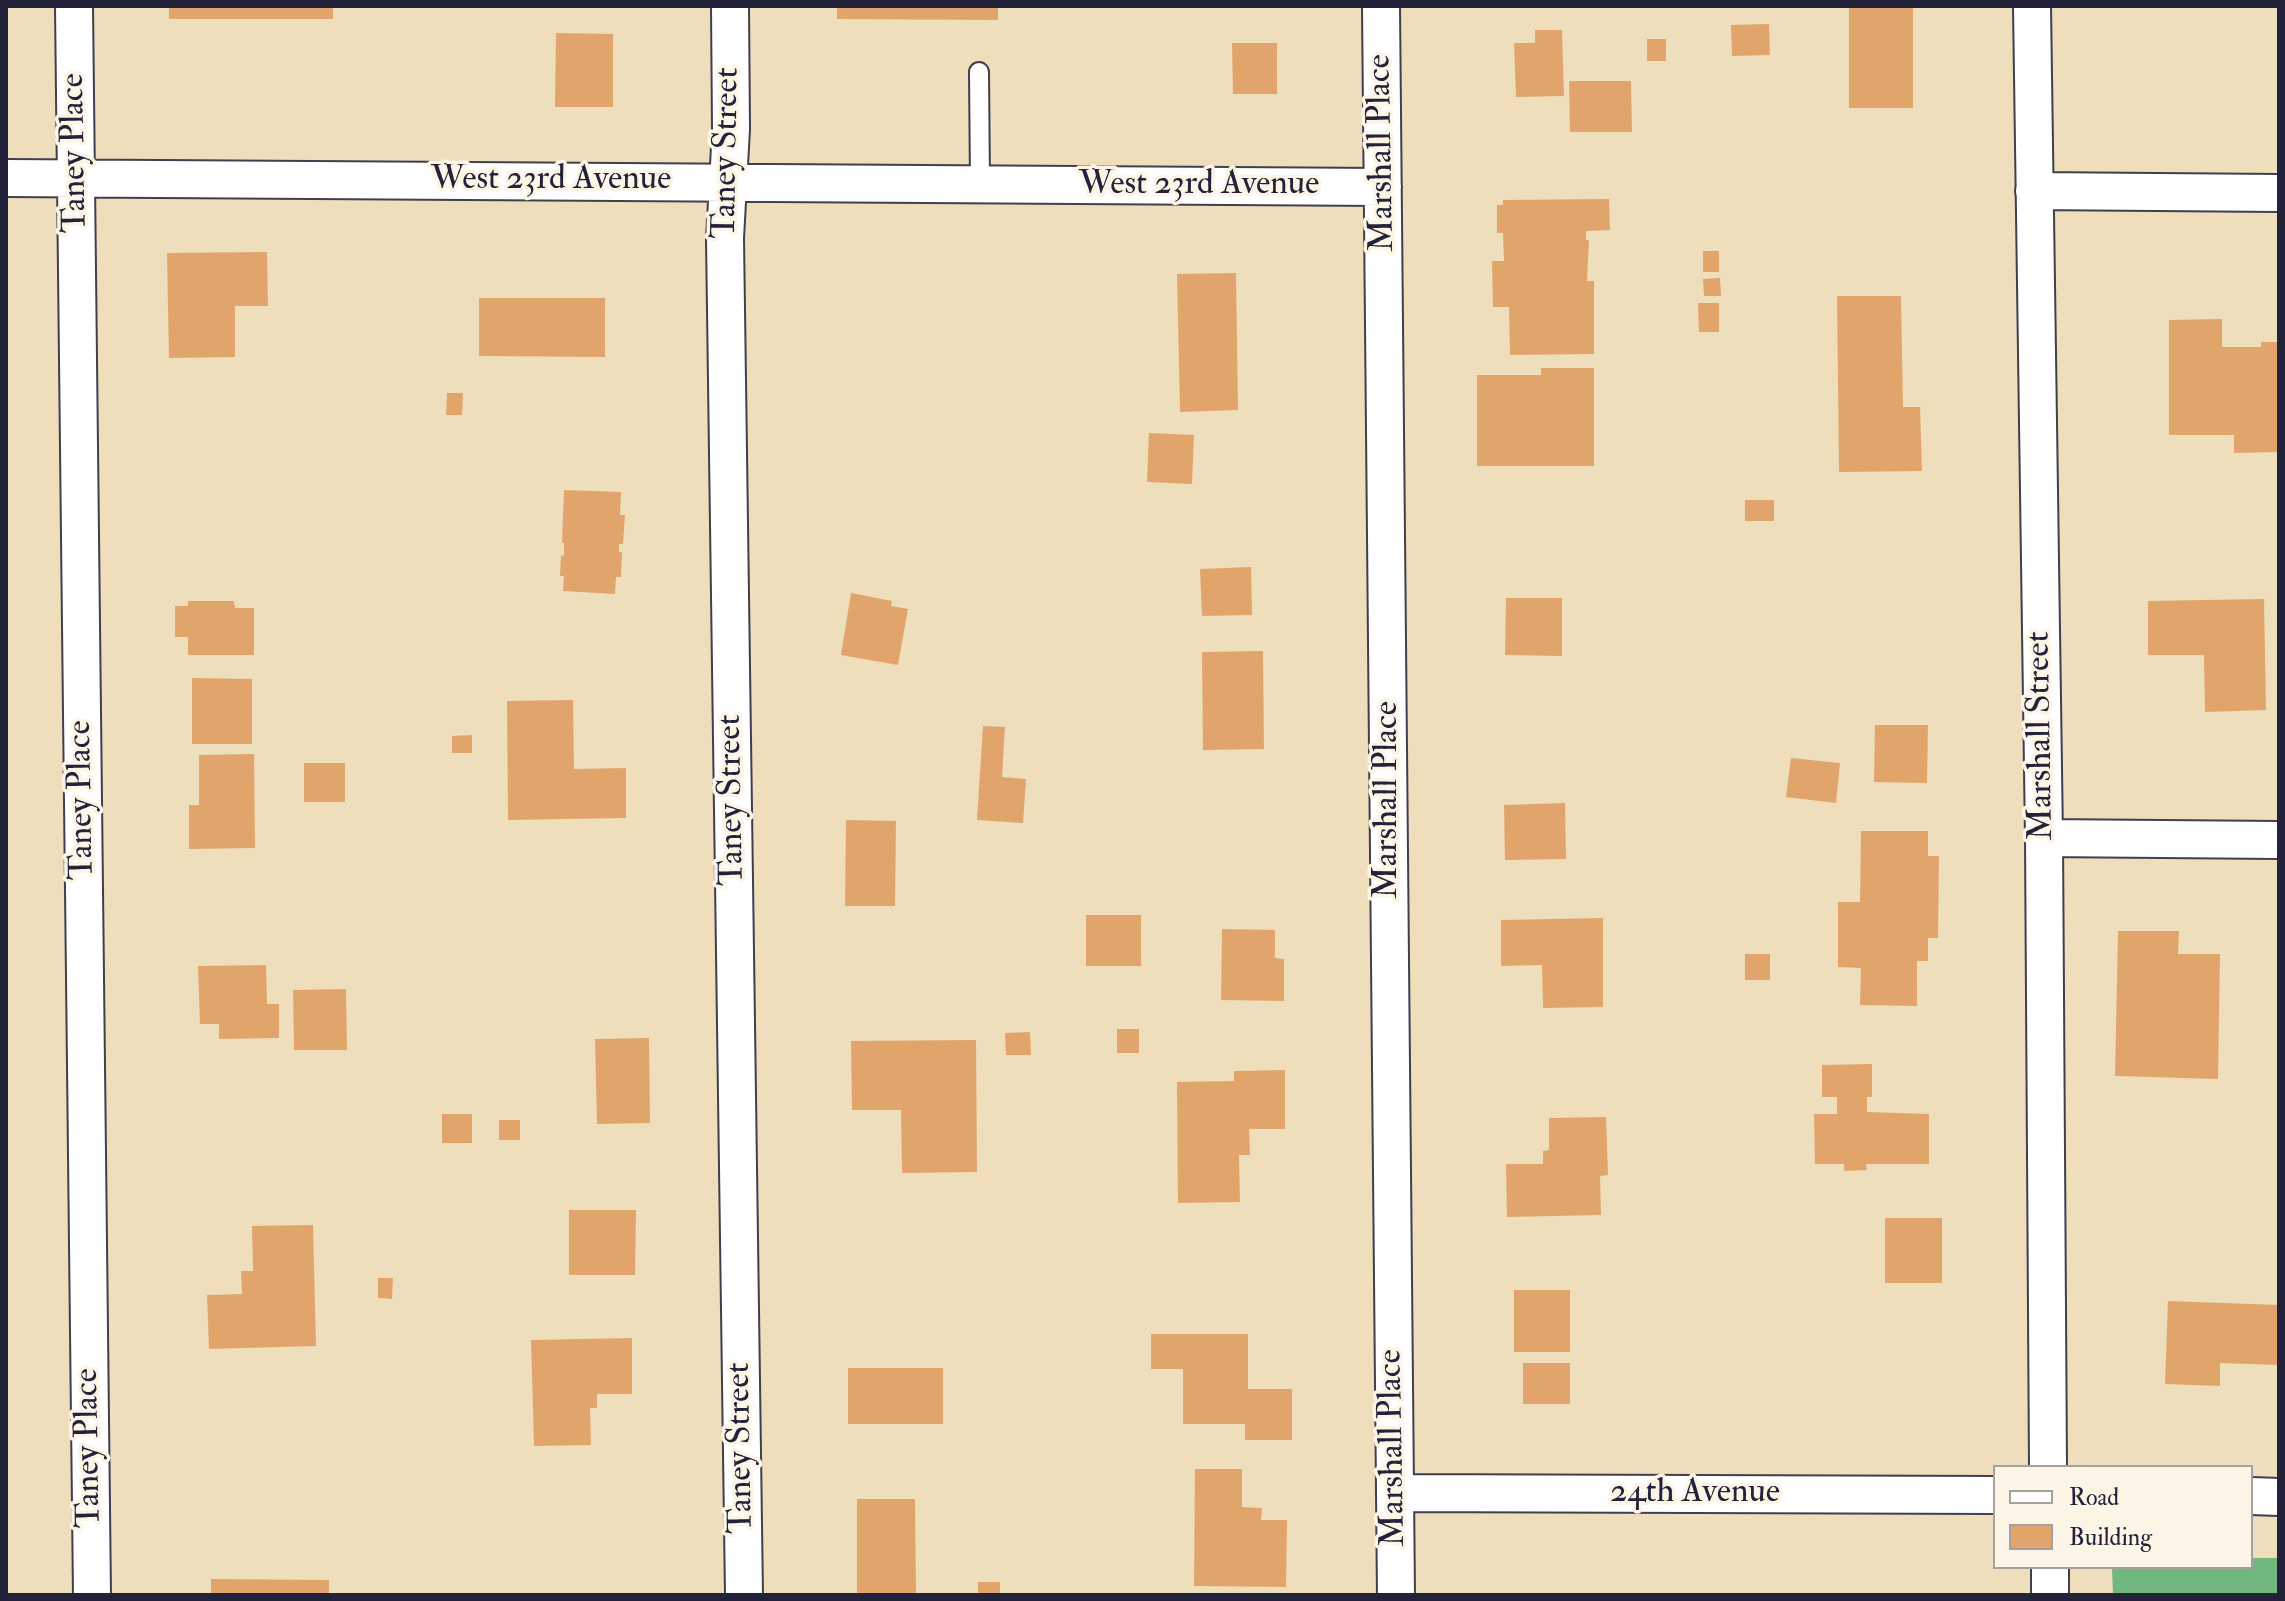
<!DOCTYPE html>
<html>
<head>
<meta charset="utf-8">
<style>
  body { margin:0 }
  #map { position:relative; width:2285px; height:1601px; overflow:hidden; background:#eedebc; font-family:"IM FELL Double Pica",serif }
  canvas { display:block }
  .frame { position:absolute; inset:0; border:8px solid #22223b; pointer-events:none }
  .legend { position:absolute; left:1993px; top:1465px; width:260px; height:104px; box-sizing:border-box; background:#fcf5e5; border:2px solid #a5a1a1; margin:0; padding:10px 14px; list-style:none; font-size:24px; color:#22223b }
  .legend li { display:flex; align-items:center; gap:16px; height:40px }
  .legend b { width:40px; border:2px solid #a5a1a1 }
</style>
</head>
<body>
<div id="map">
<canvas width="2285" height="1601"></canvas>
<div class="frame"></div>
<ul class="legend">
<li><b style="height:10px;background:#fff"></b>Road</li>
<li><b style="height:22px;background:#e1a56c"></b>Building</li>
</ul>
</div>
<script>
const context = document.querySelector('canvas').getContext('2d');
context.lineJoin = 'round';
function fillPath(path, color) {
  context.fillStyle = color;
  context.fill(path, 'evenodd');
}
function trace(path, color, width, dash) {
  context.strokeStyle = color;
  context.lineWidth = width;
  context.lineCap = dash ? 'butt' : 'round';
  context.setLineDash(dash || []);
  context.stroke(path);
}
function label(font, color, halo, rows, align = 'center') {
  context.font = font + ' "IM FELL Double Pica",serif';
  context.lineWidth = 7;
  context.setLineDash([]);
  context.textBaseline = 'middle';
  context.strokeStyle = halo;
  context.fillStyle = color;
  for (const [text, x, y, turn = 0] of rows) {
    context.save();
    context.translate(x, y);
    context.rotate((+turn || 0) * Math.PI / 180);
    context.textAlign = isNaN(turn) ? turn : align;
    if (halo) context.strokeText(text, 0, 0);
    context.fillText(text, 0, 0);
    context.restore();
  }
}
fillPath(new Path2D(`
  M 2251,1558 L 2279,1558 L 2279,1595 L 2113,1595 L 2112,1567 L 2251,1567 Z`), '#70b87e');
fillPath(new Path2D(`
  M 169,6 L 333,6 L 333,19 L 169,19 Z
  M 837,6 L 998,6 L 998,20 L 837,19 Z
  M 1849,6 L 1913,6 L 1913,108 L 1849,108 Z
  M 1769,24 L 1770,55 L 1732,56 L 1731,25 Z
  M 1535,30 L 1562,30 L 1564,96 L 1516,97 L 1514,43 L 1535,43 Z
  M 556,33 L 613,34 L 613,107 L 555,107 Z
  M 1647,39 L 1666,39 L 1666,61 L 1647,61 Z
  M 1232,43 L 1277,43 L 1277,94 L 1233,94 Z
  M 1569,81 L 1631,81 L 1632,132 L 1570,132 Z
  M 1609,199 L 1610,230 L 1586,231 L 1586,240 L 1589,240 L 1587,281 L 1594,281 L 1594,354 L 1510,355 L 1509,307 L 1493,307 L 1492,261 L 1504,261 L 1503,233 L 1497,233 L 1497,205 L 1503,205 L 1503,200 Z
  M 1703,251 L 1719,251 L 1719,272 L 1703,272 Z
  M 267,252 L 268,306 L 235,306 L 235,357 L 169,358 L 167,253 Z
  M 1236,273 L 1238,410 L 1180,412 L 1177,274 Z
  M 1720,278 L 1721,296 L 1704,296 L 1703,279 Z
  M 1837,296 L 1901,296 L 1903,407 L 1920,407 L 1922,471 L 1839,472 Z
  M 479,298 L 605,298 L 605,357 L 479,356 Z
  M 1698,303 L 1719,303 L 1719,332 L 1699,332 Z
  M 2222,319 L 2222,347 L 2261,347 L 2261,342 L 2279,342 L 2279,452 L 2234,453 L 2234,435 L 2169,435 L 2169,320 Z
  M 1541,368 L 1594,368 L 1594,466 L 1477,466 L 1477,375 L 1541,375 Z
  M 447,393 L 463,393 L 462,415 L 446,415 Z
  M 1149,433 L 1194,435 L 1192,484 L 1147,482 Z
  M 564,490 L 621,492 L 620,515 L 625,515 L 623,544 L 619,544 L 619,552 L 622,552 L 621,577 L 616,577 L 615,594 L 563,591 L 564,576 L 560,576 L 561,555 L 564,556 L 564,543 L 562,543 Z
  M 1745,500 L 1774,500 L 1774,521 L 1745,521 Z
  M 1251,567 L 1252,615 L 1202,616 L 1200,569 Z
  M 851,593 L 892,601 L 891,606 L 908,609 L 898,665 L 841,655 Z
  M 1506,598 L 1562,598 L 1562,656 L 1505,655 Z
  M 2264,599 L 2266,710 L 2205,712 L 2204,655 L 2148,655 L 2148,601 Z
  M 188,601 L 234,601 L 235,608 L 254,608 L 254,655 L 188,655 L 188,637 L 175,637 L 175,606 L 188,606 Z
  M 1263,651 L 1264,749 L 1203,750 L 1202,652 Z
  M 192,678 L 252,679 L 252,744 L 192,744 Z
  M 573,700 L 574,769 L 626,768 L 626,818 L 508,820 L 507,701 Z
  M 1875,725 L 1928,725 L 1927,783 L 1874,782 Z
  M 983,726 L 1005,727 L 1002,777 L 1026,779 L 1023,823 L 977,820 Z
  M 472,735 L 472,753 L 452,753 L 452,736 Z
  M 254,754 L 255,848 L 189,849 L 189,805 L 199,805 L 199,755 Z
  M 1791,758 L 1840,763 L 1836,803 L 1786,797 Z
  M 304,763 L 345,763 L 345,802 L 304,802 Z
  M 1565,803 L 1566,859 L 1505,860 L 1504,805 Z
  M 846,820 L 896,821 L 895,906 L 845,906 Z
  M 1861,831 L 1928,831 L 1928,856 L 1939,856 L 1938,938 L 1928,938 L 1928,961 L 1917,961 L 1917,1006 L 1860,1005 L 1861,968 L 1838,967 L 1838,902 L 1860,902 Z
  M 1086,915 L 1141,915 L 1141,966 L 1086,966 Z
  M 1603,918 L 1603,1007 L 1543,1008 L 1542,965 L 1501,966 L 1501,920 Z
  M 1222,929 L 1275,930 L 1275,958 L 1284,959 L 1284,1001 L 1221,1000 Z
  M 2118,931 L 2179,931 L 2178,954 L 2220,954 L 2218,1079 L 2115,1076 Z
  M 1745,954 L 1770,954 L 1770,980 L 1745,980 Z
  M 266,965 L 267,1004 L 279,1004 L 279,1038 L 219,1039 L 219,1024 L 200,1024 L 198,966 Z
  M 346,989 L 347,1050 L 294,1050 L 293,990 Z
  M 1117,1029 L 1139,1029 L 1139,1053 L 1117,1053 Z
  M 1030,1032 L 1031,1055 L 1006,1055 L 1005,1033 Z
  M 649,1038 L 650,1123 L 597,1124 L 595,1039 Z
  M 976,1040 L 977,1172 L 902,1173 L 901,1110 L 852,1110 L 851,1041 Z
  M 1872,1064 L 1872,1097 L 1867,1097 L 1867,1112 L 1929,1114 L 1929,1164 L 1866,1164 L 1867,1170 L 1844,1171 L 1844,1164 L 1815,1164 L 1814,1114 L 1837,1114 L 1837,1097 L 1822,1097 L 1822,1065 Z
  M 1285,1070 L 1285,1129 L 1249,1129 L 1250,1155 L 1239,1155 L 1240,1202 L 1178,1203 L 1177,1082 L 1234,1081 L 1234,1071 Z
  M 442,1114 L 472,1114 L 472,1143 L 442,1143 Z
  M 1606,1117 L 1608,1175 L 1600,1176 L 1601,1215 L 1507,1217 L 1506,1164 L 1543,1164 L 1543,1151 L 1549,1150 L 1549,1118 Z
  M 499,1120 L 520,1120 L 520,1140 L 499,1140 Z
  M 569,1210 L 636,1210 L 635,1275 L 569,1275 Z
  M 1885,1218 L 1942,1218 L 1942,1283 L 1885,1283 Z
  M 313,1225 L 316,1346 L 209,1349 L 207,1295 L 242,1294 L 241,1271 L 253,1271 L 252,1226 Z
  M 378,1278 L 393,1278 L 392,1299 L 378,1298 Z
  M 1514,1290 L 1570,1290 L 1570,1352 L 1514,1352 Z
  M 2168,1301 L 2279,1305 L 2279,1365 L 2220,1363 L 2220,1386 L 2165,1384 Z
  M 1151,1334 L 1248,1334 L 1248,1389 L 1292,1389 L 1292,1440 L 1245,1440 L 1245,1424 L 1183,1424 L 1183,1369 L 1151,1369 Z
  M 632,1338 L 632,1394 L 597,1394 L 597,1408 L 590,1408 L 591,1445 L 534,1446 L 531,1340 Z
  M 1523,1363 L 1570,1363 L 1570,1404 L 1523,1404 Z
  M 848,1368 L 943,1368 L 943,1424 L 848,1424 Z
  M 1195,1469 L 1242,1469 L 1242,1507 L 1262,1508 L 1261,1520 L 1287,1520 L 1286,1587 L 1194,1586 Z
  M 857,1499 L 915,1499 L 916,1595 L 857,1595 Z
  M 211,1579 L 329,1580 L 329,1595 L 211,1595 Z
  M 978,1582 L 1000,1582 L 1000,1595 L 978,1595 Z`), '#e1a56c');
const service = new Path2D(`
  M 979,72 L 980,184`);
const minor = new Path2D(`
  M 74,6 L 92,1595
  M 730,6 L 731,129 L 725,238 L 744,1595
  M 1381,6 L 1396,1595
  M 2032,6 L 2044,838 L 2048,1467
  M 6,178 L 1383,187
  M 2034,191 L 2279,193
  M 2044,838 L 2279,840
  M 1395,1493 L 1995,1495
  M 2251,1496 L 2279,1497
  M 2050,1567 L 2050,1595`);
trace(service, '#413e4e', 22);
trace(minor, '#413e4e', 40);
trace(service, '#fff', 18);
trace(minor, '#fff', 36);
label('34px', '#22223b', '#fcf5e5', [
  ["Taney Place",76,153,-91],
  ["Taney Street",728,153,-89],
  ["Marshall Place",1383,153,-91],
  ["West 23rd Avenue",551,181],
  ["West 23rd Avenue",1199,186],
  ["Marshall Street",2042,736,-91],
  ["Taney Place",83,800,-91],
  ["Taney Street",733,800,-91],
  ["Marshall Place",1389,800,-90],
  ["Taney Place",90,1448,-91],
  ["Taney Street",742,1448,-91],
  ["Marshall Place",1394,1448,-91],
  ["24th Avenue",1695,1494]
]);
</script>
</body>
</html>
